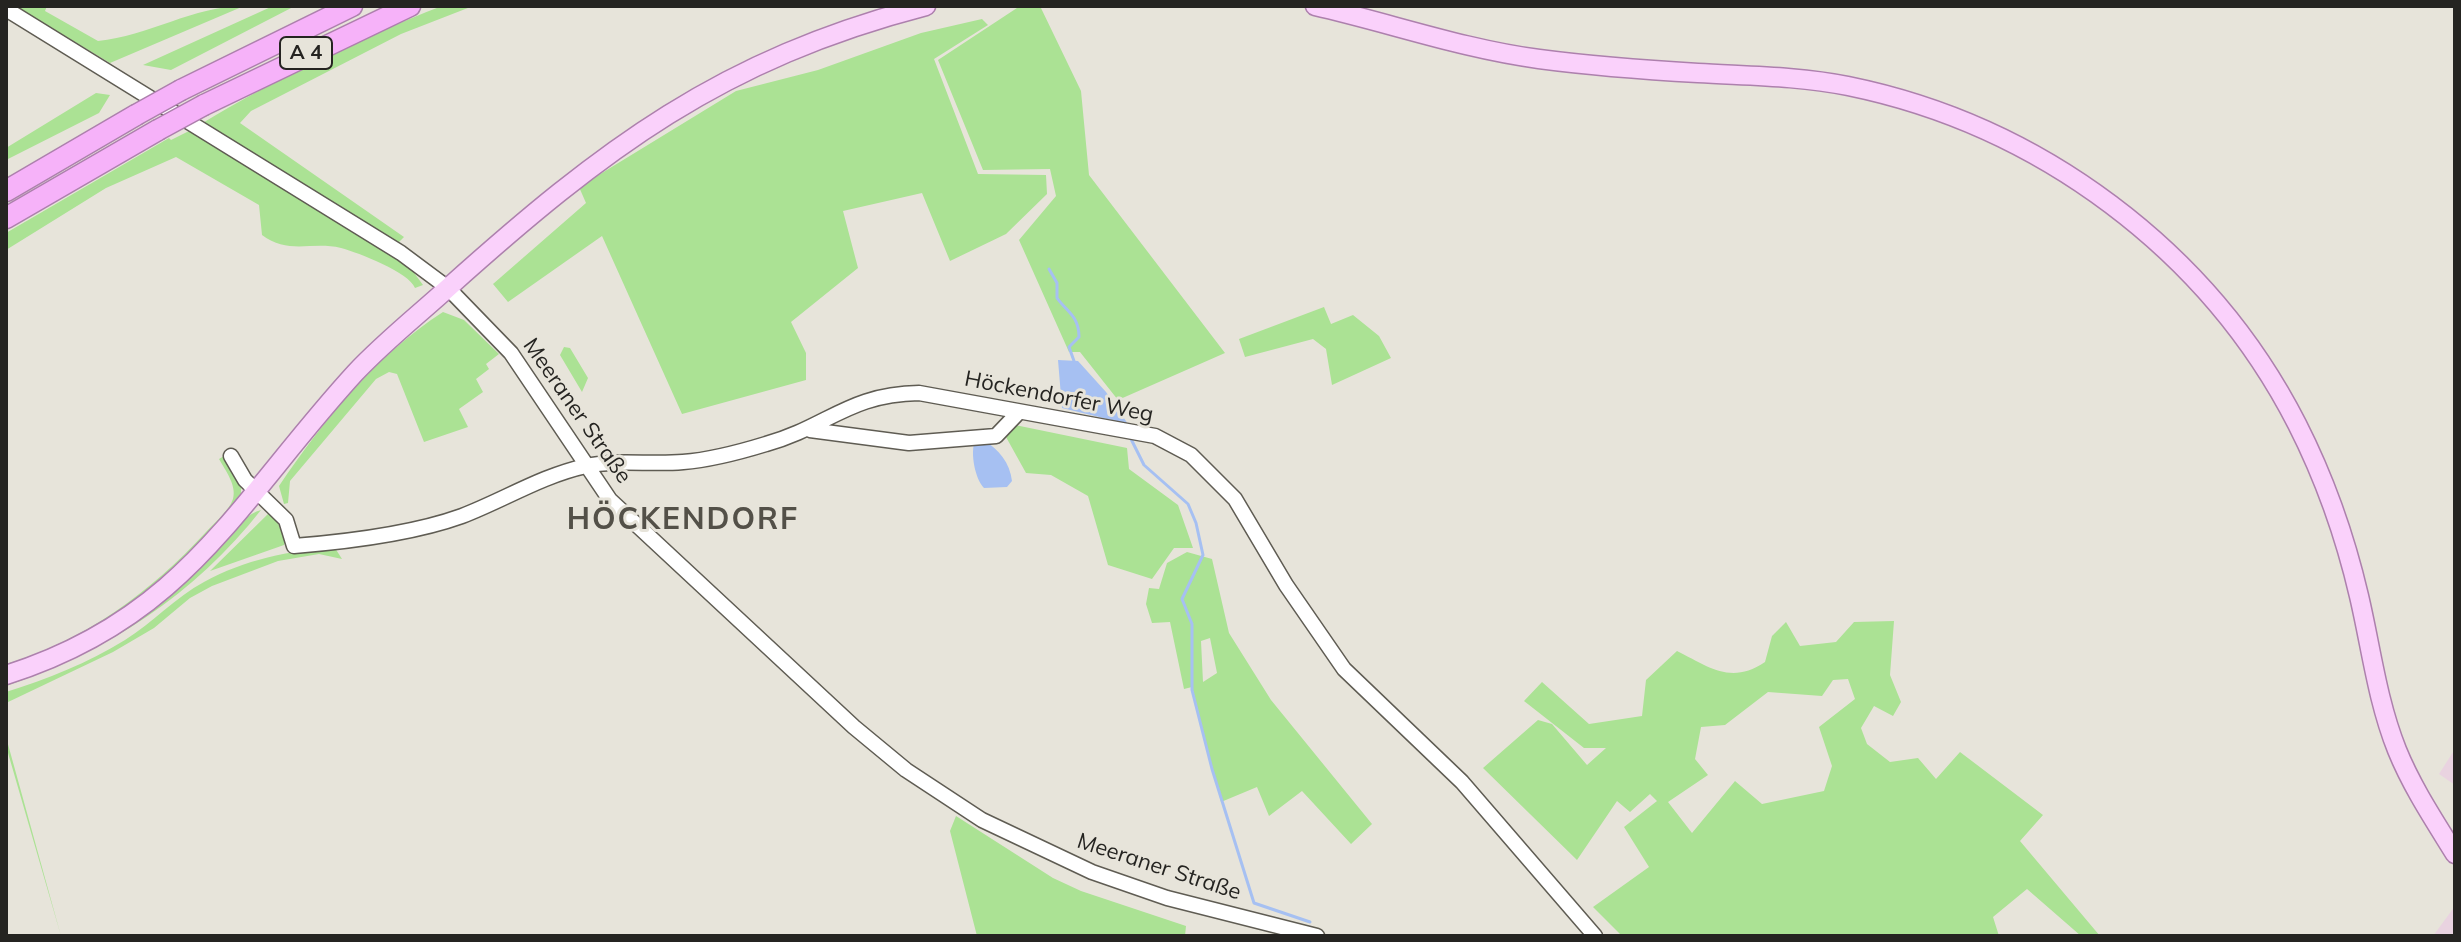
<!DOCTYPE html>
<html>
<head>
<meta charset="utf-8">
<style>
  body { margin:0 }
  #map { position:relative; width:2461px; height:942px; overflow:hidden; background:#e7e4da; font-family:Mulish,sans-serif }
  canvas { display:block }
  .frame { position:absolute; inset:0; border:8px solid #252421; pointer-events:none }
</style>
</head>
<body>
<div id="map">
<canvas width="2461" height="942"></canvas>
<div class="frame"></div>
</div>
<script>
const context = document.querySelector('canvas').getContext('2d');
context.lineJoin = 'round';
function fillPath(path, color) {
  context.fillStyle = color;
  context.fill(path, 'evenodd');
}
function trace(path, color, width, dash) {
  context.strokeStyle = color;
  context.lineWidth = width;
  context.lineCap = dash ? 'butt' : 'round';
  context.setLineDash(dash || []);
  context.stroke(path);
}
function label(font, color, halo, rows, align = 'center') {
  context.font = font + ' Mulish,sans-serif';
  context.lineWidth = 6;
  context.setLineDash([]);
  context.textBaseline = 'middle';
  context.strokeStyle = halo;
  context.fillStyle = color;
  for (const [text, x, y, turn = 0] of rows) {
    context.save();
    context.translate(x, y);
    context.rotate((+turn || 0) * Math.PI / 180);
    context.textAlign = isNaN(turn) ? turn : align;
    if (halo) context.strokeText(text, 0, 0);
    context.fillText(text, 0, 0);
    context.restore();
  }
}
fillPath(new Path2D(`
  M 2455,749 L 2455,785 L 2439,774 Z
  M 2455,906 L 2455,936 L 2433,936 Z`), '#e9d3e0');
fillPath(new Path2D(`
  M 15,6 L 47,6 L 45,11 L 98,41 C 148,36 194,6 244,6 L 110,63 Z
  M 273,6 L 295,6 L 171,70 L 143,65 Z
  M 442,6 L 473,6 L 401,34 L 251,111 L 240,123 L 404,237 L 397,244 L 201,124 C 274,80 359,38 442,6 Z
  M 1020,6 L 1040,6 L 1081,91 L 1089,175 L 1225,353 L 1118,400 L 1080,352 L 1069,352 L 1019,240 L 1056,196 L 1050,169 L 983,170 L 938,60 Z
  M 982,19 L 988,25 L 934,59 L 978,174 L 1046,175 L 1047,194 L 1006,234 L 950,261 L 922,193 L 843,211 L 858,268 L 791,322 L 806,353 L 806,380 L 682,414 L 602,236 L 508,302 L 493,284 L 586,203 L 579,187 L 736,91 L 818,70 L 921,33 Z
  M 96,93 L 110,95 L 99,113 L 6,160 L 6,148 Z
  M 189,131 L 390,253 L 412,270 L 423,285 L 415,288 C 409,272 359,253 341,248 C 312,241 288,255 262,235 L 259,205 L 176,157 L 106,188 L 6,250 L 6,233 L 169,138 L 171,140 Z
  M 1324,307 L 1331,324 L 1353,315 L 1379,336 L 1391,358 L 1332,385 L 1326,349 L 1313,339 L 1245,357 L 1239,339 Z
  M 443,312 L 464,320 L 499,354 L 486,364 L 489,369 L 476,379 L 483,392 L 459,409 L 468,427 L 424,442 L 397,374 L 389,372 L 376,379 L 290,481 L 288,503 L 284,504 L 279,486 C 323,421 376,355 443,312 Z
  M 564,347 L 570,348 L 588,378 L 582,392 L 560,355 Z
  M 1015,425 L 1127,448 L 1129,469 L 1178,505 L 1193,548 L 1174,548 L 1152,579 L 1108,565 L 1088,496 L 1051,475 L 1026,473 L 1006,437 Z
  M 224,456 L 241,486 L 241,499 L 193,557 L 120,618 L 6,670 L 6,664 C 84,641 151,592 206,532 C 214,523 229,511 233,499 C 237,485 225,470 219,459 Z
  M 261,510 C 195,594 107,652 6,686 L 6,681 C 60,654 136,624 180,586 C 200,569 238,515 261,510 Z
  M 269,513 L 274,514 L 285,540 L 284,545 L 210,571 Z
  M 335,548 L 342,559 L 319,554 L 278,561 L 212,586 L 190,598 L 154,628 L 113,652 L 6,703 L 6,692 C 47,679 88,663 125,640 C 152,623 176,597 204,582 C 244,560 290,550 335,548 Z
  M 1187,552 L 1212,559 L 1229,633 L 1271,700 L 1372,824 L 1351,844 L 1302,791 L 1269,816 L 1257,787 L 1221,802 L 1192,687 L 1184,689 L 1170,622 L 1152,623 L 1146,604 L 1149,588 L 1159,589 L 1167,563 ZM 1210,638 L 1217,673 L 1203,682 L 1201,641 Z
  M 1894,621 L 1890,675 L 1901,702 L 1893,716 L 1874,706 L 1861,728 L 1867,744 L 1890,762 L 1918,758 L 1936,779 L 1960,752 L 2043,815 L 2020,841 L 2100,936 L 2081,936 L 2027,889 L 1993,917 L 1999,936 L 1622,936 L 1593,907 L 1649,867 L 1624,827 L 1657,801 L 1650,794 L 1630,812 L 1617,801 L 1577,860 L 1483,768 L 1538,720 L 1552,724 L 1587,765 L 1606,748 L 1584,748 L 1524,701 L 1542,682 L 1589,724 L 1642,716 L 1646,680 L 1677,651 C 1709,667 1731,685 1765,662 L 1772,636 L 1786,622 L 1800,646 L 1836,642 L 1854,622 ZM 1848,679 L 1855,699 L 1819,727 L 1832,766 L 1824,791 L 1762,804 L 1735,781 L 1692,833 L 1668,802 L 1708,775 L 1695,759 L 1701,727 L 1725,725 L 1768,692 L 1822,696 L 1833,680 Z
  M 6,737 L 61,936 L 6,746 Z
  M 956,816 L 1053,878 L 1081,891 L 1186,926 L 1185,936 L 977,936 L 950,831 Z`), '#abe294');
fillPath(new Path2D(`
  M 1058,360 L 1078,361 L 1106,392 L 1128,424 L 1062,408 Z
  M 983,440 C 999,449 1010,463 1012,481 L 1007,487 L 984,488 C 975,479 970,452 975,441 Z`), '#a6c0f2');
trace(new Path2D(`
  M 1049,269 L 1057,283 L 1057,298 C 1067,312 1079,316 1079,337 L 1069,347 L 1074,361
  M 1131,439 L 1144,465 L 1188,504 L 1196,523 L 1203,555 L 1182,599 L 1192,624 L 1192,690 L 1212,769 L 1254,903 L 1310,922`), '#a6c0f2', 3);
const minor = new Path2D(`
  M 6,9 L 401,253 L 448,288 L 511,353 L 610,500 L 854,727 L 906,770 L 982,820 L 1092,872 L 1167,898 L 1317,936
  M 810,430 L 909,443 L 996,436 L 1018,413
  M 231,456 L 245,480 L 286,520 L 294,546 C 344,542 415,533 462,516 C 504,500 541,476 586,466 C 618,459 650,465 683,462 C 709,460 740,452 766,444 C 827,427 849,394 919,393 L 1155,436 L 1191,455 L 1235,499 L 1286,585 L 1344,669 L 1462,782 L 1595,936`);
const major = new Path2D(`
  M 1315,6 C 1390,23 1463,49 1539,59 C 1592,66 1645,70 1698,73 C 1748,76 1798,76 1848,86 C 2039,125 2208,250 2297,424 C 2325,479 2345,536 2359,596 C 2371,647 2377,700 2397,750 C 2412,787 2434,820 2455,854
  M 6,675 C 186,618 237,502 355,373 C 384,342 417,316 449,287 C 603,149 721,59 926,6`);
const highway = new Path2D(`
  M 181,90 L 352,6
  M 204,105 L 410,6
  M 6,191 L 136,115
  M 6,218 L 158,130`);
trace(minor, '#5f5c53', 17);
trace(major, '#ad80ad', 21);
trace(highway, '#ad80ad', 23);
trace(minor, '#fff', 14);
trace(major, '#fad1fb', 18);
trace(highway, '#f6b2f9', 20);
const highwayBridge = new Path2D(`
  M 136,115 L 181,90
  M 158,130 L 204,105`);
trace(highwayBridge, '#ad80ad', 23, []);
trace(highwayBridge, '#f6b2f9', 20);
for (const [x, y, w] of [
  [306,53,52]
]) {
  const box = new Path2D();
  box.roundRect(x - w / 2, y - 16, w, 32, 6);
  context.fillStyle = '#e7e4da';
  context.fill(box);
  trace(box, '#252421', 2);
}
label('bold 20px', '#252421', null, [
  ["A 4",306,53]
]);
label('22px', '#252421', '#e7e4da', [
  ["Höckendorfer Weg",1059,397,11],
  ["Meeraner Straße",577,411,55],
  ["Meeraner Straße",1159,867,18]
]);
context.letterSpacing = '2px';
label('bold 30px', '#535048', '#e7e4da', [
  ["HÖCKENDORF",683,520]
]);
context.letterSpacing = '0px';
</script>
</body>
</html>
